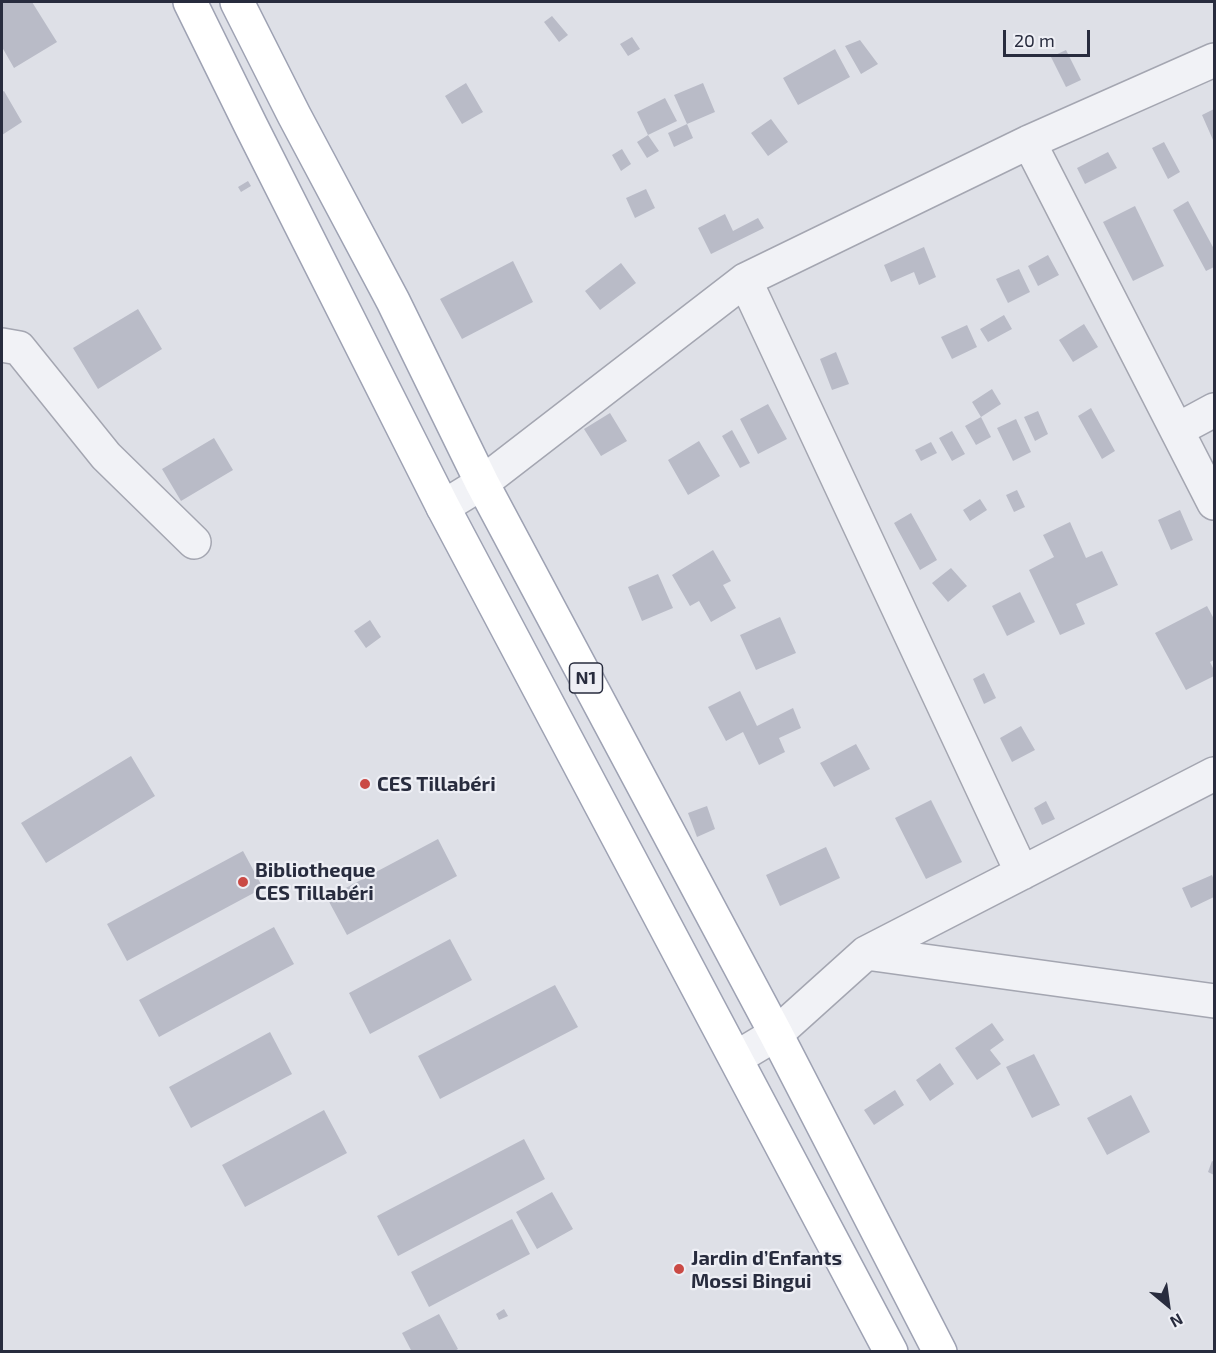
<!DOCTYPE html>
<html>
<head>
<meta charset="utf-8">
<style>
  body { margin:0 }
  #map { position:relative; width:1216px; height:1353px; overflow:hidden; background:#dee0e7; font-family:"Exo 2",sans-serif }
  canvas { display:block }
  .frame { position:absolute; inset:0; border:3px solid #282c3e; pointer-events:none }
  .north { position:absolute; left:1138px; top:1275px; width:60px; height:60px; -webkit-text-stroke:4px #eeeff5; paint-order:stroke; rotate:151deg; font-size:16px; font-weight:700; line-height:24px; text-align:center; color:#282c3e }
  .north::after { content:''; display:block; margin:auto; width:21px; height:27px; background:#282c3e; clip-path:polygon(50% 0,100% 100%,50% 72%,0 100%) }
  .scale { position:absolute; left:1003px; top:30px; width:87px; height:27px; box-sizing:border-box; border:3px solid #282c3e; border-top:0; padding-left:8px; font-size:18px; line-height:21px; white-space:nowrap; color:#282c3e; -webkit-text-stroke:4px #eeeff5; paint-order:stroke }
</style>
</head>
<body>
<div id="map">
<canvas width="1216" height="1353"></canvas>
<div class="frame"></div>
<div class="north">N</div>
<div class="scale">20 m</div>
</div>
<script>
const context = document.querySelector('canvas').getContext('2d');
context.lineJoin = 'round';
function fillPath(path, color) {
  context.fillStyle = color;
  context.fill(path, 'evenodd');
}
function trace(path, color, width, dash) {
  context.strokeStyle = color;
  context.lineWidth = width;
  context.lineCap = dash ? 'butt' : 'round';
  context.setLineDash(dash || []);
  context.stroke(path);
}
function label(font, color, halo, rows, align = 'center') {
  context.font = font + ' "Exo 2",sans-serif';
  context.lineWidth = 4.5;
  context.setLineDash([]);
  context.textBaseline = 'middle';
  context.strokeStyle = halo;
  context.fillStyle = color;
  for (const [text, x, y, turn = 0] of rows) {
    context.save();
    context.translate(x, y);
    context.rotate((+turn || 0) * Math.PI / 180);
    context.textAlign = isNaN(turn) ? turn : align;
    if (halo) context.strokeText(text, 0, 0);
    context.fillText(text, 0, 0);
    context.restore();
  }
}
fillPath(new Path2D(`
  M 2,2 L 32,2 L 57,42 L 14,68 L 2,47 Z
  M 552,16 L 568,35 L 559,42 L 544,22 Z
  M 632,37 L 640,49 L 628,56 L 620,44 Z
  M 860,40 L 878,64 L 861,74 L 845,46 Z
  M 835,49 L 850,77 L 798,105 L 783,78 Z
  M 1066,50 L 1081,80 L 1066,87 L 1051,57 Z
  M 466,83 L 483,112 L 462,124 L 445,96 Z
  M 703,83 L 715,112 L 687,124 L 674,95 Z
  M 4,91 L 22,122 L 2,135 L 2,92 Z
  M 665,98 L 677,121 L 648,135 L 637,112 Z
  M 1214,109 L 1214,139 L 1213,140 L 1202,115 Z
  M 771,119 L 788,142 L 768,156 L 751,133 Z
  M 687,124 L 693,138 L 674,147 L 668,133 Z
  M 648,135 L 659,151 L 647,158 L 637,142 Z
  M 1164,142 L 1180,172 L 1168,179 L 1152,148 Z
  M 622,149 L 631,164 L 621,171 L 612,155 Z
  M 1108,152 L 1117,168 L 1085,184 L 1077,168 Z
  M 248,181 L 251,186 L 241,192 L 238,187 Z
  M 646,189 L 655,208 L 635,218 L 626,198 Z
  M 1188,201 L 1214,249 L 1214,267 L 1206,271 L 1173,210 Z
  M 1135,206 L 1164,266 L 1133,281 L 1103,222 Z
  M 725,214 L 733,231 L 758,218 L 764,228 L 711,254 L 698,228 Z
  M 924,247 L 936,277 L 919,285 L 914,272 L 891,282 L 884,265 Z
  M 1048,255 L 1059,275 L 1038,286 L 1028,266 Z
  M 513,261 L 533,302 L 462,339 L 440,299 Z
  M 621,263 L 636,283 L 600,310 L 585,291 Z
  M 1019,269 L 1030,292 L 1008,303 L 996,279 Z
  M 138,309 L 162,349 L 98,389 L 73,348 Z
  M 1004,315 L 1012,329 L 988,342 L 980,329 Z
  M 1084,324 L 1098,347 L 1073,362 L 1059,340 Z
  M 967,325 L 977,347 L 952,359 L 941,337 Z
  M 836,352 L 849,384 L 832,390 L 820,359 Z
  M 992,389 L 1001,404 L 981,417 L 972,402 Z
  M 768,404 L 787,439 L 758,454 L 740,419 Z
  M 1091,408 L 1115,451 L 1102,459 L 1078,416 Z
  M 1038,411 L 1048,434 L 1035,441 L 1024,417 Z
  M 610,413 L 627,441 L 601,456 L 584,429 Z
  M 981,417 L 991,437 L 976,445 L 965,426 Z
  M 1016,419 L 1031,452 L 1013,461 L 997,428 Z
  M 732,430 L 750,463 L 740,468 L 722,436 Z
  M 952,431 L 965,454 L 952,461 L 939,438 Z
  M 214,438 L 233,470 L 181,501 L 162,469 Z
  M 699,441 L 720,476 L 688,495 L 668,460 Z
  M 931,442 L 937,453 L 921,461 L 915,450 Z
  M 1017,490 L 1025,507 L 1014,512 L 1006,495 Z
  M 980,499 L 987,510 L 970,521 L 963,510 Z
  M 1180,510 L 1193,540 L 1171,550 L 1158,520 Z
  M 911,513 L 937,560 L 920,570 L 894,523 Z
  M 1070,522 L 1086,558 L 1102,551 L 1118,585 L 1076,604 L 1085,624 L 1060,635 L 1029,570 L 1054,557 L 1043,535 Z
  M 713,550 L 731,581 L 723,585 L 736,608 L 711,622 L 699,601 L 690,606 L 672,575 Z
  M 951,568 L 967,586 L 948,602 L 932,583 Z
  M 658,574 L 673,608 L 642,621 L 628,587 Z
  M 1020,592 L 1035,622 L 1007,636 L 992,606 Z
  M 1207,606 L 1214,619 L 1214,660 L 1210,662 L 1214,670 L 1214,676 L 1186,690 L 1155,633 Z
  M 780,617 L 796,653 L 756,670 L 740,635 Z
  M 370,620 L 381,637 L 366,648 L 354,631 Z
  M 984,673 L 996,698 L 984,704 L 973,679 Z
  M 740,691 L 757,726 L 793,708 L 801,728 L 779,738 L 785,752 L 759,765 L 743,732 L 726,741 L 708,707 Z
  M 1021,726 L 1035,750 L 1012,762 L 1000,738 Z
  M 856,744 L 870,769 L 834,787 L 820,763 Z
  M 131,756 L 155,796 L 46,863 L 21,823 Z
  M 931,800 L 962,862 L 926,879 L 895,818 Z
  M 1046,801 L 1055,819 L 1042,825 L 1034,808 Z
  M 707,806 L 715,829 L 697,837 L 688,813 Z
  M 438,839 L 457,876 L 347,935 L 327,898 Z
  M 826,847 L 840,878 L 780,906 L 766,875 Z
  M 243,851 L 263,888 L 127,961 L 107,924 Z
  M 1212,875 L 1214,880 L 1214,897 L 1191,908 L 1182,888 Z
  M 274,927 L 294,964 L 159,1037 L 139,1000 Z
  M 450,939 L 472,980 L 370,1034 L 349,993 Z
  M 555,985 L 578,1027 L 440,1099 L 418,1056 Z
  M 992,1023 L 1004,1040 L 990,1050 L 1001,1064 L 977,1080 L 955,1048 Z
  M 270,1032 L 292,1074 L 191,1128 L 169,1087 Z
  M 1034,1054 L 1060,1105 L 1032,1118 L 1006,1067 Z
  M 940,1063 L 954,1084 L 930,1101 L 916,1080 Z
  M 895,1090 L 904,1105 L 874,1125 L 864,1110 Z
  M 1131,1095 L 1150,1132 L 1107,1155 L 1087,1118 Z
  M 324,1110 L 347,1153 L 245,1207 L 222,1165 Z
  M 524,1139 L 545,1179 L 398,1256 L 377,1216 Z
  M 1212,1161 L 1214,1162 L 1214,1175 L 1208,1172 Z
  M 552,1192 L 573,1229 L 537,1249 L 516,1212 Z
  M 512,1219 L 530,1254 L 429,1307 L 411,1272 Z
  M 504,1309 L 508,1316 L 499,1320 L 496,1314 Z
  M 439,1314 L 458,1349 L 453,1352 L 412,1352 L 402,1333 Z`), '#b9bbc7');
const minor = new Path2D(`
  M 1029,142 L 1214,503
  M 745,280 L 1022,873
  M 2,345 L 19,348 L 106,456 L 194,542
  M 1177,430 L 1214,410
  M 443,507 L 482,483 L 745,280 L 1029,142 L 1214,60
  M 866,953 L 1214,1001
  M 736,1058 L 776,1034 L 866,953 L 1214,774`);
const major = new Path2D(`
  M 190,2 L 251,126 L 443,507 L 891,1352
  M 237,2 L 294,115 L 393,301 L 482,483 L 776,1034 L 940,1352`);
trace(minor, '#a4a6b1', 36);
trace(major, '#9ea2b3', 36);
trace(minor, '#f1f2f6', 33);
trace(major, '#fff', 33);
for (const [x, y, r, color] of [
  [365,784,6,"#ca4a45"],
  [243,882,6,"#ca4a45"],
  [679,1269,6,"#ca4a45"]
]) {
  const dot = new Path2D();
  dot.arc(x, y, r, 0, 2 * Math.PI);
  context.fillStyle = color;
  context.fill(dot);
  trace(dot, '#eeeff5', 2);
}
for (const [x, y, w] of [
  [586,678,33]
]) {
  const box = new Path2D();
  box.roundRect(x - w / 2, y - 15, w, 30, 4.5);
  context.fillStyle = '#eeeff5';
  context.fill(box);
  trace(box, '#282c3e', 1.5);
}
label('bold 18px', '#282c3e', null, [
  ["N1",586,678]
]);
label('bold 20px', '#282c3e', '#eeeff5', [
  ["CES Tillabéri",377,784],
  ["Bibliotheque",255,870],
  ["CES Tillabéri",255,893],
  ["Jardin d’Enfants",691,1258],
  ["Mossi Bingui",691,1281]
], 'left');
</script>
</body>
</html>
